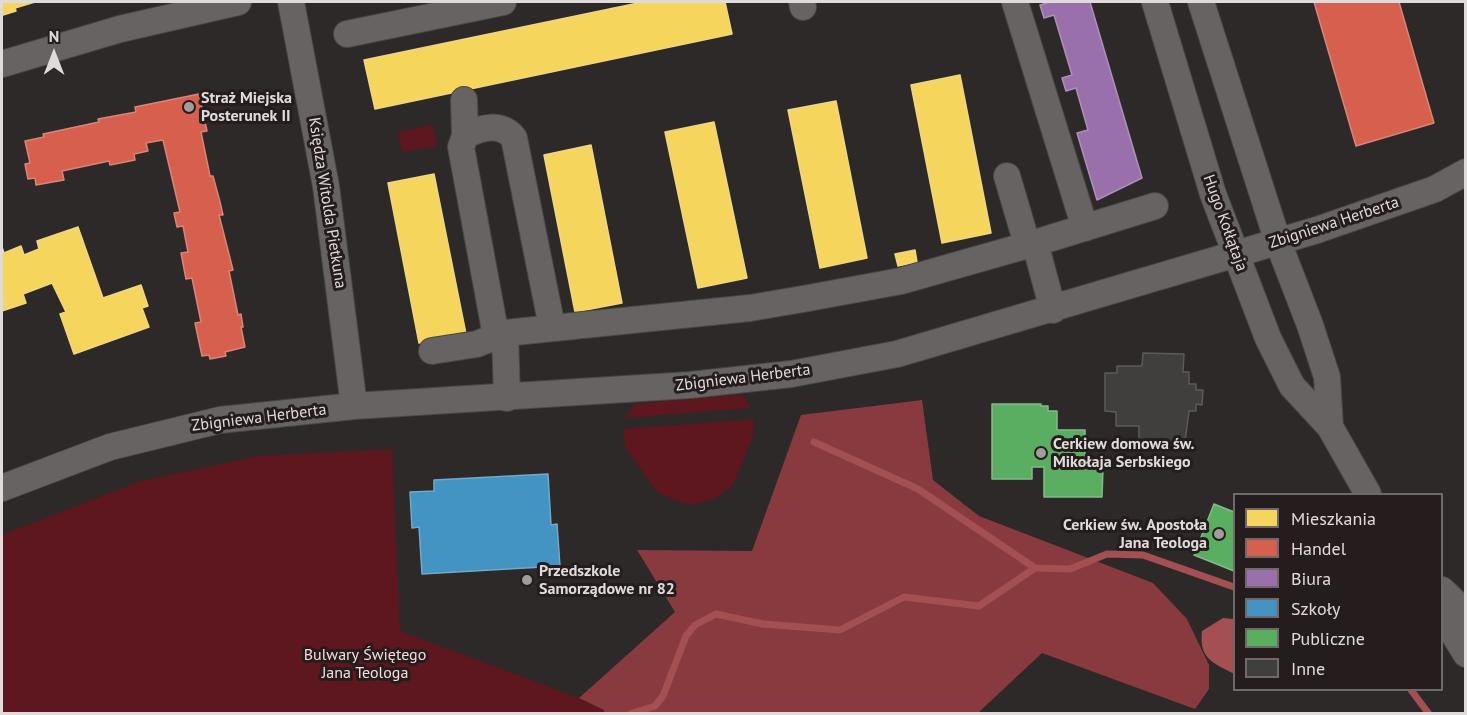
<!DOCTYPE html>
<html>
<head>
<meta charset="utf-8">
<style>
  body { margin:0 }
  #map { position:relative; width:1467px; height:715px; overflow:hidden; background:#2d2929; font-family:"PT Sans",sans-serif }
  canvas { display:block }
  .frame { position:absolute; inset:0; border:3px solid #e0dbdb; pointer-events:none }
  .legend { position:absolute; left:1233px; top:493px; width:210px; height:198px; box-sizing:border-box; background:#251d1d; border:2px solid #706969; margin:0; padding:8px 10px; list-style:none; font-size:18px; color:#e0dbdb }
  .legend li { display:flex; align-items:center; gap:12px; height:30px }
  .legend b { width:30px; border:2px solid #706969 }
  .north { position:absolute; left:24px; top:24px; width:60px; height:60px; -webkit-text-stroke:4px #251d1d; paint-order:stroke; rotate:0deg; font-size:16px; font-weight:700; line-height:24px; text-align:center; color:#e0dbdb }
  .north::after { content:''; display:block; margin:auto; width:21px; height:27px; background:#e0dbdb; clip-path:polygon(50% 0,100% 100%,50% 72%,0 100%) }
</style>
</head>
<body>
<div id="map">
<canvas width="1467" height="715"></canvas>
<div class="frame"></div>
<ul class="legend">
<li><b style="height:16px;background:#f6d55c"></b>Mieszkania</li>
<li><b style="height:16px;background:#d6604d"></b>Handel</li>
<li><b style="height:16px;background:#9970ab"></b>Biura</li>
<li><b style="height:16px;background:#4393c3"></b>Szkoły</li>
<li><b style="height:16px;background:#5aae61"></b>Publiczne</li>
<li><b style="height:16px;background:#413e3e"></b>Inne</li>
</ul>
<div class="north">N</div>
</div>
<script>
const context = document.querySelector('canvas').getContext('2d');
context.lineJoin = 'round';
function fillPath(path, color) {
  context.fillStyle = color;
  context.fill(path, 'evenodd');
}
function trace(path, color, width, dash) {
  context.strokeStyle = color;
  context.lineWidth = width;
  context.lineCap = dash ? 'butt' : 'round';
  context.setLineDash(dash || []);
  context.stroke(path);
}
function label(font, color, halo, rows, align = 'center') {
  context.font = font + ' "PT Sans",sans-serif';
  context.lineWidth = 6;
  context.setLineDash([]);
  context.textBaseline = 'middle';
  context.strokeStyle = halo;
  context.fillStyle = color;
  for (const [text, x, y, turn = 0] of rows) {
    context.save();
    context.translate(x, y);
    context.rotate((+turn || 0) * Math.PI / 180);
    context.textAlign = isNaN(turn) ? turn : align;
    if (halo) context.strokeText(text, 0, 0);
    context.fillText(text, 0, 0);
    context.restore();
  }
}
fillPath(new Path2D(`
  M 433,125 L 437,146 L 402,152 L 398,132 Z
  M 742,395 L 751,408 L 625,418 L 634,404 Z
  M 754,419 L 753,436 L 733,485 L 716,498 L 695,504 L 682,503 L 657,492 L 626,448 L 623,429 Z
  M 392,449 L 400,631 L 579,698 L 604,710 L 604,713 L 2,713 L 2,535 L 141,481 L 258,456 Z`), '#5e161f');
fillPath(new Path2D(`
  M 922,400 L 933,480 L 979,516 L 1153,583 L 1187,619 L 1209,665 L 1209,689 L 1195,709 L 1042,653 L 978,713 L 604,714 L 604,710 L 579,698 L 675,612 L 637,550 L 752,551 L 801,415 Z`), '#893a3e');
fillPath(new Path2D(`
  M 1223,618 L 1234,619 L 1234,674 C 1212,662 1199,659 1202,631 Z`), '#a44f52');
const homes = new Path2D(`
  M 2,2 L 35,2 L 15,8 L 16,11 L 3,15 Z
  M 643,2 L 725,2 L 732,34 L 375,109 L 364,60 Z
  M 960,75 L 991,233 L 942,243 L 911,85 Z
  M 836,101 L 867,258 L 820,268 L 788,110 Z
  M 714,122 L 747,278 L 698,288 L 665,132 Z
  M 591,145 L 622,303 L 575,312 L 544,155 Z
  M 434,174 L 466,334 L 419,343 L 388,183 Z
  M 78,227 L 103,298 L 141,285 L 148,306 L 142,308 L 149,327 L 74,354 L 60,314 L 66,312 L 52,283 L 23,294 L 26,303 L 8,309 L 2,292 L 2,247 L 4,253 L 21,246 L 24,255 L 39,249 L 37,241 Z
  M 915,250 L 917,262 L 898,266 L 895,254 Z
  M 2,292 L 8,309 L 2,311 Z`);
fillPath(homes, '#f6d55c');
trace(homes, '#efd782', 1.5);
const shops = new Path2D(`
  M 1314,2 L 1399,2 L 1434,123 L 1356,146 Z
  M 199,94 L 207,131 L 201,132 L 210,176 L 213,176 L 220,202 L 223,215 L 219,215 L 233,270 L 229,271 L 238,315 L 241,314 L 243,327 L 241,327 L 245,347 L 225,352 L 226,356 L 210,359 L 209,355 L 202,356 L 195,323 L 201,322 L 192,278 L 186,279 L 181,253 L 188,252 L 183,226 L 177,227 L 174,213 L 180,212 L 163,140 L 146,143 L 148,151 L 134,154 L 135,160 L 110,165 L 109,161 L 62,171 L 64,180 L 36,185 L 35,178 L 28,179 L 25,164 L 30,163 L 25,141 L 44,137 L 43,134 L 99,122 L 98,119 L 136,112 L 135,107 Z`);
fillPath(shops, '#d6604d');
trace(shops, '#d98578', 1.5);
const offices = new Path2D(`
  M 1050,2 L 1090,2 L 1142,178 L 1097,200 L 1077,133 L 1088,130 L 1076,88 L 1066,91 L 1062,78 L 1072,75 L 1054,15 L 1044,18 L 1040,5 Z`);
fillPath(offices, '#9970ab');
trace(offices, '#ae90b9', 1.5);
const schools = new Path2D(`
  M 548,474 L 551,525 L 557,524 L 560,566 L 422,574 L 419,527 L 412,528 L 410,492 L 434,491 L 434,480 Z`);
fillPath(schools, '#4393c3');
trace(schools, '#72a9ca', 1.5);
const public = new Path2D(`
  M 992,404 L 1041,404 L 1041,406 L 1048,406 L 1048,411 L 1057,411 L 1057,430 L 1085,430 L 1085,467 L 1103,467 L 1102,497 L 1044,497 L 1044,467 L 1032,467 L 1032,479 L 992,479 Z
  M 1214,504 L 1234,512 L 1234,571 L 1194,555 Z`);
fillPath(public, '#5aae61');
trace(public, '#82bc86', 1.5);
trace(new Path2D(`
  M 814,442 L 918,489 L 1035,568
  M 1411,690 L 1429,714
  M 630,714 L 655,706 L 663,696 L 686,636 L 695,625 L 716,614 L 763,624 L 840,630 L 904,597 L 979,606 L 1035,568 L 1070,569 L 1107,554 L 1143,555 L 1234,587`), '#a44f52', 7);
const building = new Path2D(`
  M 1143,353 L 1184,354 L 1183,372 L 1189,372 L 1189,384 L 1196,384 L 1196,390 L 1203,390 L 1202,405 L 1196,404 L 1196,411 L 1189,411 L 1185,442 L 1139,442 L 1139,426 L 1116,426 L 1116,412 L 1105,411 L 1105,373 L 1117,373 L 1117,366 L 1142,366 Z`);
fillPath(building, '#413e3e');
trace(building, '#5e5a5a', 1.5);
const minor = new Path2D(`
  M 291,2 L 326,186 L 354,406
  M 802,2 L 803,7
  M 1015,2 L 1085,228
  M 1155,2 L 1213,194 L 1268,338 L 1292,386 L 1330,427 L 1368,494
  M 1201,2 L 1278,242 L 1310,325 L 1327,377 L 1330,427
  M 347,34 L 503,2
  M 2,64 L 120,29 L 238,2
  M 464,100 L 465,136
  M 1007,176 L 1027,244
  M 1035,243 L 1155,206
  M 496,336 L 461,147 L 465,136 C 481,127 501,122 514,138 L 552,327
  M 432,351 L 477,344 L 505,333
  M 507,398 L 505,333 L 750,308 L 803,299 L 901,281 L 1035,243 L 1053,310
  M 2,488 L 110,447 L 220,420 L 354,406 L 690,385 L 791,374 L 897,354 L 1317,230 L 1435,189 L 1466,172
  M 1442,590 L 1466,613
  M 1442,615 L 1466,654`);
trace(minor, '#4a4646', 28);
trace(minor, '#676363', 26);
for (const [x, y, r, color] of [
  [189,107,6,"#a19d9d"],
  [1041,453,6,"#a19d9d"],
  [1219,534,6,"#a19d9d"],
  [527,580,6,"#a19d9d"]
]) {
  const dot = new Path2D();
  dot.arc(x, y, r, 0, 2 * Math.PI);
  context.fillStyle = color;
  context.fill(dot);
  trace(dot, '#251d1d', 2);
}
label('bold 16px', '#e0dbdb', '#251d1d', [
  ["Straż Miejska",201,98],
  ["Posterunek II",201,116],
  ["Cerkiew domowa św.",1053,444],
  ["Mikołaja Serbskiego",1053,462],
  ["Cerkiew św. Apostoła",1207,525,"right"],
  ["Jana Teologa",1207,543,"right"],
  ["Przedszkole",539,571],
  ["Samorządowe nr 82",539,589]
], 'left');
label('16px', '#e0dbdb', '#251d1d', [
  ["Księdza Witolda Pietkuna",327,203,81],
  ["Hugo Kołłątaja",1225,223,70],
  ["Zbigniewa Herberta",1334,223,-18],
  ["Zbigniewa Herberta",743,378,-7],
  ["Zbigniewa Herberta",259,418,-7]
]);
label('16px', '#f8dcdc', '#251d1d', [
  ["Bulwary Świętego",365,655],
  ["Jana Teologa",365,673]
]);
</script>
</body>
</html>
